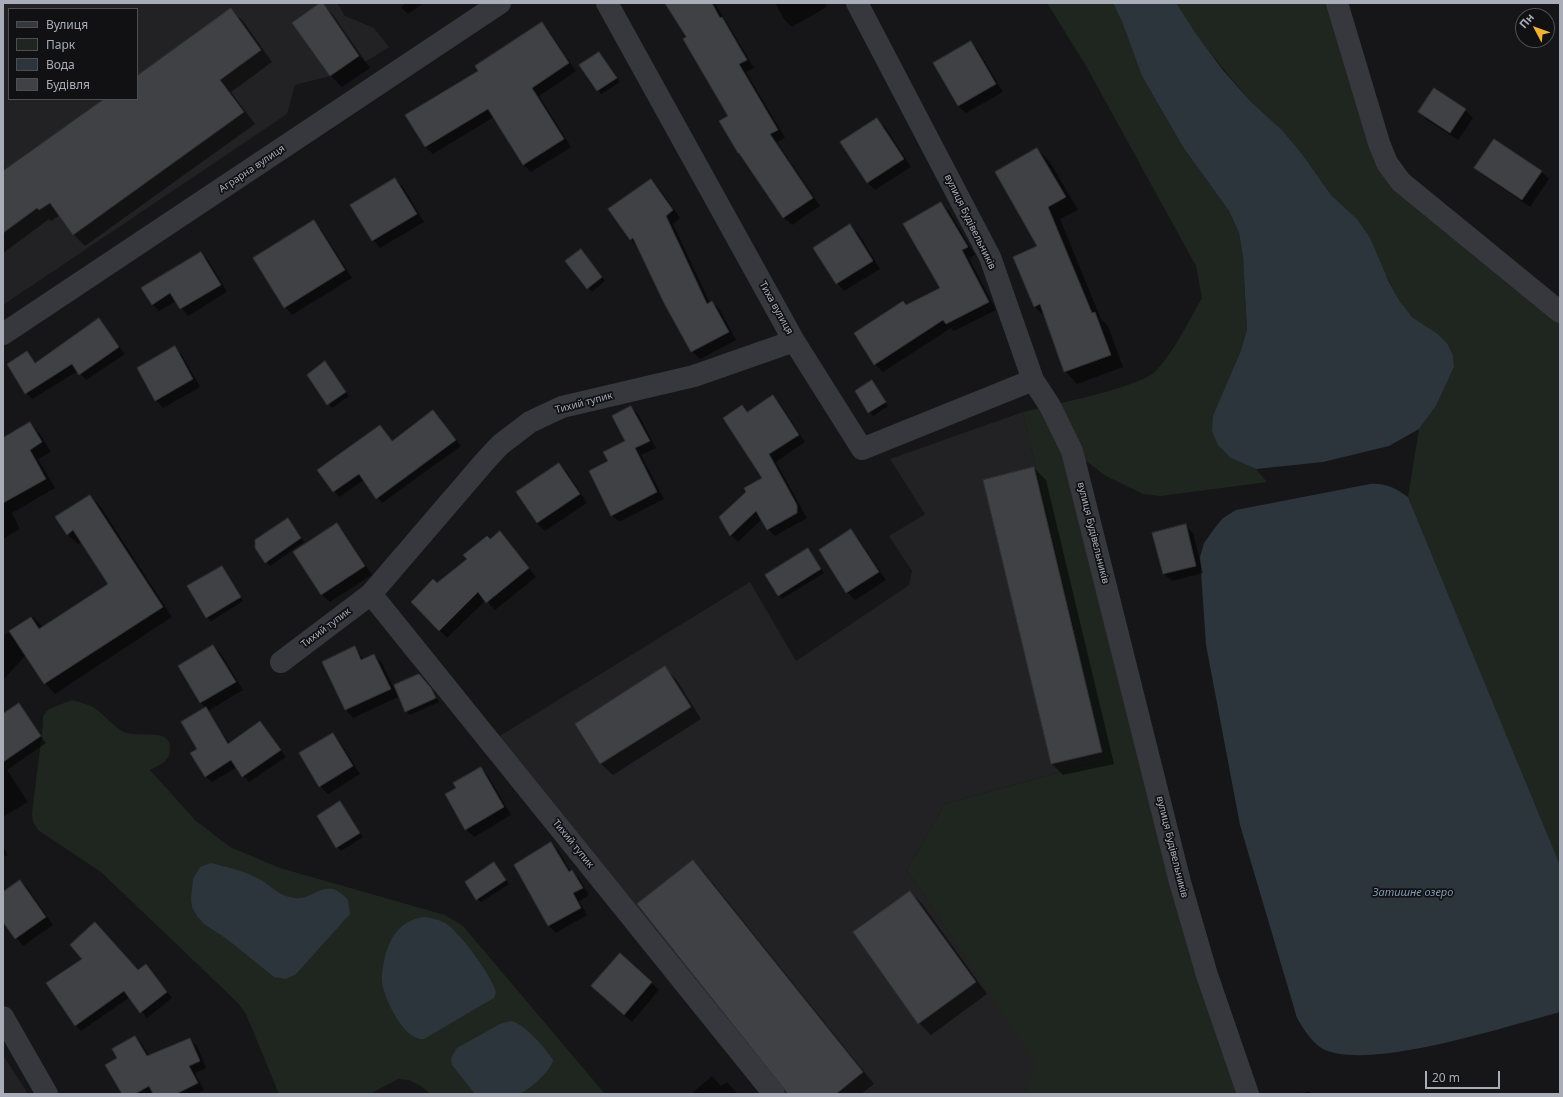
<!DOCTYPE html>
<html>
<head>
<meta charset="utf-8">
<style>
  body { margin:0 }
  #map { position:relative; width:1563px; height:1097px; overflow:hidden; background:#161618; font-family:"Noto Sans",sans-serif }
  canvas { display:block }
  .frame { position:absolute; inset:0; border:4px solid #a8adb8; pointer-events:none }
  .legend { position:absolute; left:8px; top:8px; width:130px; height:92px; box-sizing:border-box; background:#111113; border:1px solid #4d4f55; margin:0; padding:5px 7px; list-style:none; font-size:12px; color:#a8adb8 }
  .legend li { display:flex; align-items:center; gap:8px; height:20px }
  .legend b { width:20px; border:1px solid #4d4f55 }
  .north { position:absolute; left:1515px; top:8px; width:40px; height:40px; box-sizing:border-box; background:#111113; border:1px solid #4d4f55; border-radius:50%; rotate:311deg; font-size:11px; font-weight:700; line-height:16px; text-align:center; color:#a8adb8 }
  .north::after { content:''; display:block; margin:auto; width:14px; height:18px; background:#f2b134; clip-path:polygon(50% 0,100% 100%,50% 72%,0 100%) }
  .scale { position:absolute; left:1425px; top:1071px; width:75px; height:18px; box-sizing:border-box; border:2px solid #a8adb8; border-top:0; padding-left:5px; font-size:12px; line-height:14px; white-space:nowrap; color:#a8adb8; -webkit-text-stroke:3px #111113; paint-order:stroke }
</style>
</head>
<body>
<div id="map">
<canvas width="1563" height="1097"></canvas>
<div class="frame"></div>
<ul class="legend">
<li><b style="height:5px;background:#37383d"></b>Вулиця</li>
<li><b style="height:11px;background:#1e261f"></b>Парк</li>
<li><b style="height:11px;background:#2c353c"></b>Вода</li>
<li><b style="height:11px;background:#404145"></b>Будівля</li>
</ul>
<div class="north">Пн</div>
<div class="scale">20 m</div>
</div>
<script>
const context = document.querySelector('canvas').getContext('2d');
context.lineJoin = 'round';
function fillPath(path, color) {
  context.fillStyle = color;
  context.fill(path, 'evenodd');
}
function trace(path, color, width, dash) {
  context.strokeStyle = color;
  context.lineWidth = width;
  context.lineCap = dash ? 'butt' : 'round';
  context.setLineDash(dash || []);
  context.stroke(path);
}
function label(font, color, halo, rows, align = 'center') {
  context.font = font + ' "Noto Sans",sans-serif';
  context.lineWidth = 3.5;
  context.setLineDash([]);
  context.textBaseline = 'middle';
  context.strokeStyle = halo;
  context.fillStyle = color;
  for (const [text, x, y, turn = 0] of rows) {
    context.save();
    context.translate(x, y);
    context.rotate((+turn || 0) * Math.PI / 180);
    context.textAlign = isNaN(turn) ? turn : align;
    if (halo) context.strokeText(text, 0, 0);
    context.fillText(text, 0, 0);
    context.restore();
  }
}
fillPath(new Path2D(`
  M 3,3 L 337,3 L 345,16 L 374,28 L 389,47 L 365,62 L 359,56 L 330,76 L 295,85 L 287,114 L 3,305 ZM 9,9 L 137,9 L 137,99 L 9,99 Z
  M 1023,412 L 1104,760 L 945,804 L 907,870 L 1036,1062 L 1025,1094 L 774,1094 L 490,742 L 750,582 L 796,661 L 909,585 L 912,571 L 889,536 L 925,514 L 890,459 Z
  M 3,1055 L 27,1092 L 24,1094 L 3,1094 Z`), '#222225');
fillPath(new Path2D(`
  M 1047,3 L 1117,3 L 1142,76 L 1183,147 L 1229,211 L 1239,233 L 1243,257 L 1247,330 L 1240,353 L 1231,458 L 1256,469 L 1267,482 L 1161,496 L 1143,494 L 1106,476 L 1073,451 L 1248,1094 L 1025,1094 L 1035,1062 L 907,870 L 945,804 L 1104,760 L 1023,412 C 1048,406 1141,387 1156,371 C 1175,350 1188,322 1202,298 L 1196,266 L 1085,64 Z
  M 1169,3 L 1337,3 L 1387,163 L 1560,312 L 1560,865 L 1408,497 L 1419,429 L 1436,406 L 1454,367 L 1453,355 L 1447,343 L 1438,334 L 1412,317 L 1399,300 L 1357,219 L 1331,195 L 1302,154 L 1282,130 L 1250,101 Z
  M 72,700 C 79,702 87,704 93,707 C 104,714 112,726 124,732 C 139,739 171,726 170,749 C 170,762 159,765 150,770 L 195,820 L 230,847 L 280,868 L 445,915 L 463,926 L 605,1094 L 430,1094 L 421,1086 L 409,1080 L 398,1079 L 370,1094 L 279,1094 L 246,1014 L 238,1003 L 101,872 L 38,830 L 33,822 L 32,813 L 43,725 L 43,716 L 49,709 Z`), '#1e261f');
fillPath(new Path2D(`
  M 1113,3 L 1176,3 L 1196,34 L 1222,69 L 1250,101 L 1282,130 L 1302,154 L 1331,195 L 1357,219 L 1370,238 L 1389,282 L 1399,300 L 1412,317 L 1438,334 L 1447,343 L 1453,355 L 1454,367 L 1436,406 L 1419,429 L 1389,446 L 1323,462 L 1256,469 L 1231,458 L 1218,445 L 1212,431 L 1213,416 L 1240,353 L 1247,330 L 1243,257 L 1239,233 L 1229,211 L 1183,147 L 1142,76 L 1122,21 Z
  M 1370,484 C 1386,483 1395,488 1408,497 L 1560,865 L 1560,1012 C 1507,1026 1374,1070 1325,1050 C 1313,1044 1304,1030 1297,1018 L 1240,825 L 1206,645 L 1200,557 L 1204,543 L 1214,529 L 1223,518 L 1236,510 Z
  M 211,863 C 226,867 241,870 255,877 C 270,883 276,896 295,898 C 316,901 324,874 348,900 L 350,914 L 296,974 L 286,979 L 274,977 L 227,939 L 204,924 L 197,916 L 192,907 L 191,899 L 193,879 L 200,867 Z
  M 424,917 C 431,918 438,919 445,923 C 460,932 491,975 496,992 L 494,998 L 487,1002 L 424,1039 C 405,1042 384,999 382,982 C 381,975 383,968 384,961 C 389,938 399,921 424,917 Z
  M 511,1021 C 525,1024 545,1048 553,1060 C 551,1071 529,1091 518,1094 C 508,1097 487,1094 475,1094 L 452,1065 L 451,1058 L 457,1048 L 500,1024 Z`), '#2c353c');
fillPath(new Path2D(`
  M 322,3 L 333,15 L 370,68 L 342,87 L 331,76 L 294,23 Z
  M 406,3 L 424,3 L 408,14 L 401,7 Z
  M 666,3 L 715,3 L 754,68 L 746,72 L 785,138 L 777,142 L 820,206 L 792,225 L 784,218 L 744,158 L 730,116 Z
  M 775,3 L 825,3 L 827,7 L 792,27 L 784,19 Z
  M 231,10 L 243,21 L 272,62 L 231,92 L 255,124 L 85,246 L 73,234 L 60,215 L 51,221 L 49,219 L 3,253 L 3,173 L 106,99 L 137,99 L 137,77 Z
  M 542,23 L 549,31 L 576,71 L 539,96 L 571,147 L 531,172 L 523,164 L 494,117 L 433,154 L 425,147 L 479,71 Z
  M 971,43 L 978,50 L 1003,92 L 966,113 L 958,106 Z
  M 599,53 L 620,82 L 601,94 L 581,66 Z
  M 1465,110 L 1473,118 L 1458,140 L 1427,120 L 1419,112 Z
  M 877,119 L 885,127 L 911,167 L 875,190 L 867,182 Z
  M 1494,140 L 1542,172 L 1549,179 L 1530,207 L 1483,175 L 1475,168 Z
  M 1037,149 L 1050,162 L 1078,210 L 1060,219 L 1101,319 L 1108,326 L 1123,367 L 1077,384 L 1065,371 L 1045,317 L 1034,306 L 1039,247 Z
  M 395,179 L 403,187 L 424,222 L 380,248 L 373,240 Z
  M 651,180 L 659,188 L 680,218 L 673,224 L 710,303 L 712,302 L 720,310 L 736,340 L 700,359 L 692,351 L 665,303 L 639,248 L 631,240 L 610,209 Z
  M 941,203 L 949,211 L 975,255 L 969,258 L 996,310 L 954,331 L 951,328 L 883,372 L 875,364 L 903,302 L 907,306 L 941,288 Z
  M 314,222 L 321,229 L 352,278 L 292,315 L 285,307 Z
  M 850,226 L 858,233 L 880,269 L 844,291 L 837,283 Z
  M 201,253 L 208,260 L 227,292 L 188,316 L 176,301 L 159,311 L 152,304 Z
  M 584,254 L 605,281 L 592,292 L 567,261 Z
  M 99,320 L 125,354 L 86,380 L 78,371 L 32,399 L 26,393 L 27,352 L 36,363 Z
  M 175,348 L 182,355 L 200,387 L 163,408 L 156,400 Z
  M 325,362 L 349,396 L 332,408 L 308,375 Z
  M 875,385 L 888,406 L 873,416 L 856,391 Z
  M 773,396 L 780,404 L 805,442 L 776,462 L 807,518 L 775,536 L 768,529 L 762,519 L 738,542 L 731,535 L 764,478 L 742,407 L 748,413 Z
  M 631,407 L 638,414 L 656,448 L 641,455 L 664,499 L 619,522 L 612,515 L 609,462 L 626,441 Z
  M 438,417 L 461,446 L 382,503 L 364,480 L 339,497 L 319,470 L 380,426 L 393,442 Z
  M 30,423 L 39,433 L 51,452 L 38,459 L 55,488 L 12,513 L 20,529 L 3,539 L 3,439 Z
  M 559,464 L 567,472 L 587,503 L 545,531 L 537,523 L 517,492 Z
  M 1034,468 L 1046,480 L 1114,764 L 1063,775 L 1052,764 Z
  M 90,496 L 100,506 L 172,617 L 55,694 L 45,683 L 26,655 L 3,680 L 3,636 L 33,617 L 43,627 L 109,584 L 82,542 L 78,544 L 67,534 Z
  M 287,519 L 304,542 L 270,566 L 253,543 Z
  M 336,524 L 344,532 L 372,575 L 330,602 L 322,595 L 294,552 Z
  M 1185,525 L 1193,533 L 1203,573 L 1172,581 L 1164,574 Z
  M 851,530 L 858,538 L 886,580 L 855,600 L 847,592 L 820,551 Z
  M 500,532 L 536,577 L 495,610 L 486,600 L 447,638 L 412,602 L 437,584 Z
  M 808,550 L 824,573 L 782,599 L 779,595 Z
  M 222,567 L 243,601 L 211,621 L 207,617 Z
  M 213,646 L 221,654 L 243,690 L 208,711 L 230,744 L 260,722 L 286,757 L 249,782 L 237,767 L 212,782 L 205,776 L 198,749 L 206,708 L 201,703 L 179,667 Z
  M 354,647 L 364,660 L 374,655 L 382,663 L 398,697 L 353,718 L 346,710 L 323,662 Z
  M 664,668 L 676,679 L 701,719 L 613,775 L 601,764 L 576,724 Z
  M 423,678 L 434,693 L 439,702 L 410,715 L 406,711 Z
  M 18,704 L 46,743 L 7,770 L 28,802 L 3,817 L 3,715 Z
  M 333,734 L 340,742 L 360,774 L 328,794 L 320,786 L 300,754 Z
  M 481,768 L 488,776 L 511,815 L 474,837 L 466,829 L 457,788 Z
  M 340,802 L 363,837 L 341,851 L 337,847 Z
  M 551,843 L 558,850 L 571,872 L 579,878 L 589,895 L 579,901 L 587,915 L 556,933 L 549,926 L 515,866 Z
  M 3,846 L 8,855 L 3,857 Z
  M 693,861 L 704,872 L 874,1084 L 861,1094 L 790,1094 Z
  M 494,863 L 509,884 L 481,902 L 477,899 Z
  M 20,881 L 28,889 L 53,925 L 23,946 L 3,920 L 3,893 Z
  M 910,892 L 922,904 L 987,994 L 931,1035 L 919,1023 Z
  M 620,955 L 659,990 L 632,1022 L 600,994 Z
  M 83,959 L 139,972 L 146,966 L 172,998 L 147,1018 L 130,997 L 81,1031 L 75,1025 Z
  M 135,1037 L 142,1044 L 149,1056 L 190,1039 L 197,1046 L 206,1068 L 195,1073 L 204,1090 L 197,1094 L 123,1094 L 118,1058 Z
  M 712,1076 L 721,1086 L 727,1082 L 738,1094 L 691,1094 Z
  M 1309,1091 L 1312,1094 L 1299,1094 Z`), '#0007');
const building = new Path2D(`
  M 320,3 L 323,3 L 359,56 L 330,76 L 292,23 Z
  M 665,3 L 712,3 L 720,18 L 722,17 L 747,60 L 739,64 L 778,130 L 770,134 L 813,198 L 783,218 L 739,153 L 738,153 L 719,121 L 728,116 L 683,39 L 686,37 Z
  M 231,8 L 261,50 L 220,80 L 244,112 L 73,235 L 50,203 L 39,210 L 37,208 L 3,233 L 3,171 L 104,99 L 137,99 L 137,76 Z
  M 542,22 L 569,63 L 532,88 L 564,139 L 523,165 L 488,109 L 425,147 L 405,115 L 478,71 L 475,66 Z
  M 971,41 L 996,84 L 958,106 L 933,63 Z
  M 599,52 L 617,78 L 597,91 L 579,65 Z
  M 1434,88 L 1466,109 L 1450,133 L 1418,112 Z
  M 877,118 L 904,159 L 867,183 L 840,142 Z
  M 1494,139 L 1542,171 L 1522,200 L 1474,168 Z
  M 1037,148 L 1066,197 L 1048,207 L 1092,313 L 1095,312 L 1111,355 L 1064,372 L 1040,304 L 1034,307 L 1013,257 L 1037,246 L 995,172 Z
  M 395,178 L 417,214 L 372,241 L 350,205 Z
  M 651,179 L 673,210 L 666,216 L 707,304 L 712,301 L 729,332 L 691,352 L 664,303 L 633,238 L 630,240 L 608,209 Z
  M 941,202 L 968,247 L 962,250 L 989,302 L 946,324 L 943,320 L 874,365 L 854,333 L 903,301 L 906,305 L 940,288 L 903,224 Z
  M 314,220 L 345,270 L 284,308 L 253,258 Z
  M 850,224 L 873,261 L 836,284 L 813,248 Z
  M 581,249 L 602,277 L 587,289 L 565,261 Z
  M 201,252 L 221,285 L 180,309 L 170,293 L 152,305 L 141,288 Z
  M 99,318 L 119,347 L 79,375 L 72,364 L 25,394 L 7,364 L 27,351 L 35,363 Z
  M 175,346 L 193,379 L 155,401 L 137,368 Z
  M 325,361 L 346,392 L 327,405 L 307,375 Z
  M 872,380 L 886,402 L 868,413 L 855,391 Z
  M 773,395 L 799,435 L 769,454 L 797,505 L 797,513 L 767,530 L 756,511 L 730,536 L 719,517 L 746,492 L 744,488 L 762,478 L 723,418 L 742,405 L 747,412 Z
  M 631,406 L 650,441 L 635,448 L 657,492 L 611,516 L 589,471 L 608,461 L 603,452 L 625,441 L 612,416 Z
  M 433,410 L 456,440 L 376,499 L 359,474 L 333,492 L 317,470 L 380,425 L 392,441 Z
  M 30,422 L 42,442 L 30,450 L 46,479 L 3,503 L 3,438 Z
  M 559,463 L 580,494 L 537,523 L 516,492 Z
  M 1034,467 L 1102,752 L 1051,764 L 983,480 Z
  M 90,495 L 163,607 L 44,684 L 9,631 L 31,617 L 39,629 L 108,584 L 73,530 L 67,535 L 55,517 Z
  M 288,518 L 301,538 L 265,563 L 255,548 L 255,540 Z
  M 337,523 L 365,566 L 321,595 L 293,552 Z
  M 1186,524 L 1196,566 L 1163,574 L 1152,533 Z
  M 851,529 L 879,572 L 846,593 L 819,550 Z
  M 500,531 L 529,568 L 486,603 L 478,592 L 439,631 L 411,602 L 433,579 L 437,583 L 467,559 L 463,555 L 487,536 L 490,539 Z
  M 808,548 L 821,569 L 778,596 L 765,575 Z
  M 222,566 L 241,597 L 206,618 L 187,586 Z
  M 213,645 L 236,682 L 200,703 L 178,666 Z
  M 355,646 L 361,660 L 374,654 L 391,689 L 345,710 L 322,662 Z
  M 665,666 L 691,707 L 600,764 L 575,724 Z
  M 419,674 L 431,688 L 436,698 L 405,712 L 394,685 Z
  M 19,703 L 41,736 L 3,762 L 3,714 Z
  M 206,707 L 228,744 L 260,721 L 281,750 L 242,777 L 231,760 L 205,777 L 190,753 L 197,749 L 181,722 Z
  M 333,733 L 353,766 L 319,787 L 299,753 Z
  M 481,767 L 504,807 L 465,830 L 445,794 L 456,788 L 453,783 Z
  M 340,801 L 360,833 L 336,848 L 317,816 Z
  M 551,842 L 569,872 L 572,870 L 583,888 L 573,893 L 581,908 L 548,926 L 514,865 Z
  M 693,860 L 863,1072 L 836,1094 L 788,1094 L 637,904 Z
  M 494,862 L 506,880 L 476,900 L 465,882 Z
  M 20,880 L 46,917 L 15,939 L 3,922 L 3,892 Z
  M 910,891 L 976,982 L 918,1024 L 853,932 Z
  M 95,922 L 138,970 L 146,964 L 167,992 L 140,1013 L 124,991 L 75,1026 L 46,983 L 82,959 L 70,945 Z
  M 620,953 L 652,982 L 624,1015 L 591,986 Z
  M 135,1036 L 147,1056 L 190,1038 L 200,1061 L 189,1066 L 198,1083 L 176,1094 L 153,1094 L 149,1086 L 135,1094 L 122,1094 L 105,1065 L 117,1058 L 112,1049 Z`);
fillPath(building, '#404145');
trace(building, '#303034', 1);
trace(new Path2D(`
  M 607,3 L 794,341 L 862,449 L 1033,380
  M 857,3 L 990,257 L 1033,380 L 1050,406 L 1072,451 L 1180,882 L 1207,975 L 1248,1094
  M 1337,3 L 1379,143 L 1387,163 L 1401,182 L 1560,312
  M 3,334 L 500,3
  M 371,594 L 774,1094
  M 281,662 L 371,594 L 486,460 L 500,445 L 530,422 L 562,407 L 694,376 L 794,341
  M 3,1017 L 47,1094`), '#37383d', 22);
label('10px', '#a8adb8', '#111113', [
  ["Аграрна вулиця",252,169,-34],
  ["вулиця Будівельників",970,222,64],
  ["Тиха вулиця",776,308,61],
  ["Тихий тупик",584,403,-15],
  ["вулиця Будівельників",1093,533,76],
  ["Тихий тупик",326,628,-37],
  ["Тихий тупик",573,844,51],
  ["вулиця Будівельників",1172,847,76]
]);
label('italic 11px', '#7f9bb3', '#111113', [
  ["Затишне озеро",1413,893]
]);
</script>
</body>
</html>
